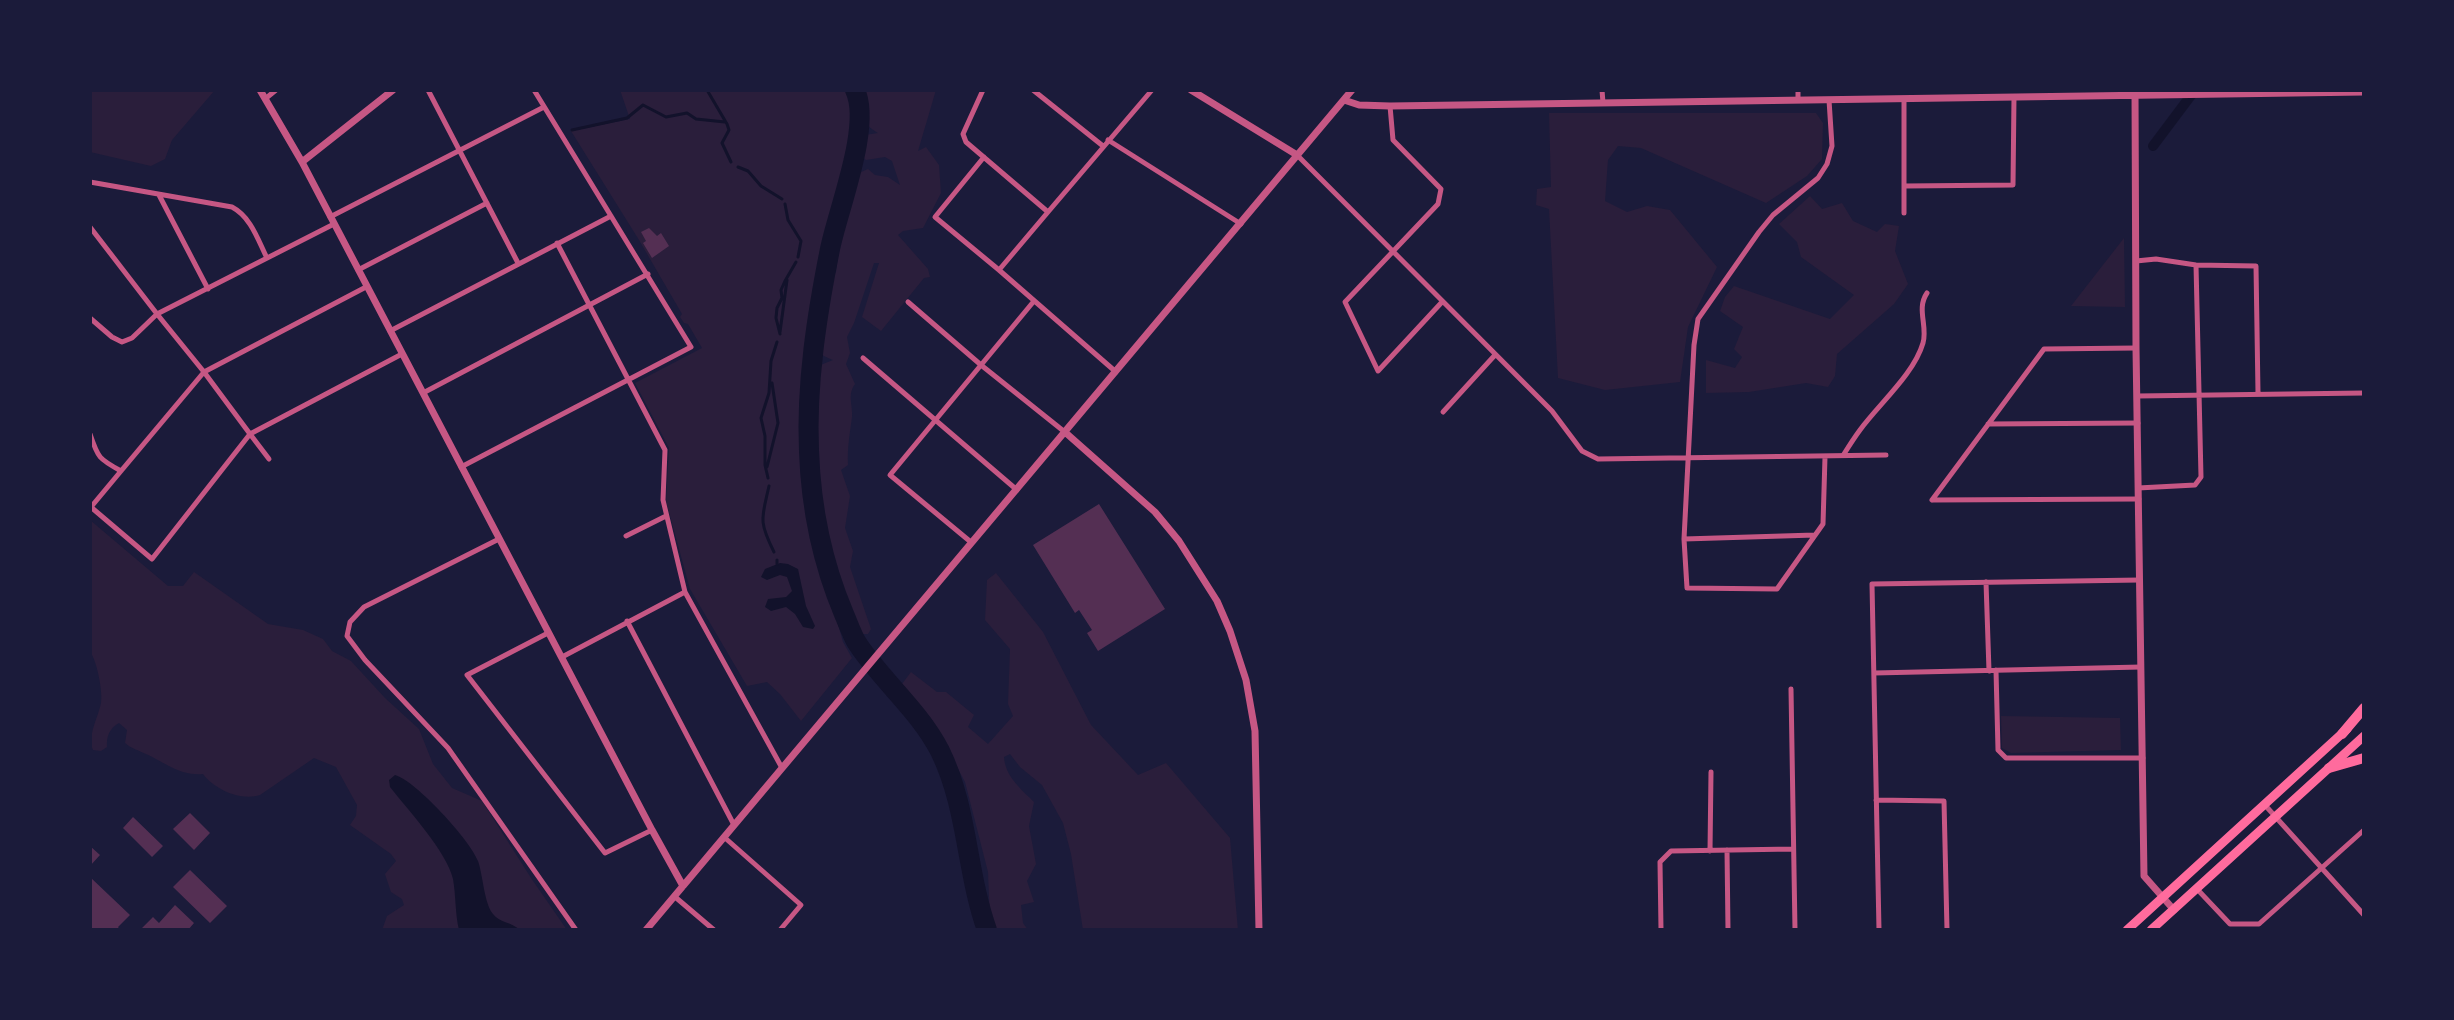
<!DOCTYPE html>
<html>
<head>
<meta charset="utf-8">
<style>
  body { margin:0 }
  #map { position:relative; width:2454px; height:1020px; overflow:hidden; background:#1b1b3a; font-family:Manrope,sans-serif }
  canvas { display:block }
  .frame { position:absolute; inset:0; border:92px solid #1b1b3a; pointer-events:none }
</style>
</head>
<body>
<div id="map">
<canvas width="2454" height="1020"></canvas>
<div class="frame"></div>
</div>
<script>
const context = document.querySelector('canvas').getContext('2d');
context.lineJoin = 'round';
function fillPath(path, color) {
  context.fillStyle = color;
  context.fill(path, 'evenodd');
}
function trace(path, color, width, dash) {
  context.strokeStyle = color;
  context.lineWidth = width;
  context.lineCap = dash ? 'butt' : 'round';
  context.setLineDash(dash || []);
  context.stroke(path);
}
fillPath(new Path2D(`
  M 90,90 L 215,90 L 172,140 L 165,159 L 151,166 L 90,152 Z
  M 620,90 L 847,90 L 854,103 L 855,126 L 852,162 L 832,219 L 808,330 L 819,291 L 836,272 L 844,212 L 859,173 L 868,169 L 875,175 L 888,177 L 900,185 L 892,161 L 885,157 L 866,160 L 859,154 L 865,135 L 878,133 C 860,122 868,121 866,104 C 866,100 863,94 861,90 L 936,90 L 918,151 L 926,147 L 939,165 L 941,193 L 923,228 L 903,231 L 898,235 L 928,269 L 930,277 L 924,278 L 881,331 L 862,317 L 879,263 L 874,263 L 854,323 L 847,337 L 850,353 L 846,364 L 855,384 C 847,395 853,405 852,417 C 850,433 847,448 848,465 L 841,470 L 850,496 L 845,528 L 853,551 L 850,567 L 871,629 L 868,634 L 856,634 L 834,598 L 809,520 L 843,642 L 852,658 L 801,721 L 780,694 L 767,682 L 747,686 L 690,589 L 666,501 L 669,448 L 635,383 L 702,348 L 688,324 L 684,323 L 680,317 L 682,314 L 639,240 L 571,131 L 630,119 ZM 808,337 C 812,351 821,355 833,360 L 823,364 L 807,376 L 804,411 Z
  M 1549,113 L 1816,113 L 1823,123 L 1822,159 L 1807,176 L 1766,203 L 1641,148 L 1618,146 L 1608,160 L 1605,201 L 1627,212 L 1647,206 L 1670,210 L 1717,267 L 1688,327 L 1680,382 L 1605,390 L 1558,378 L 1549,209 L 1536,205 L 1537,189 L 1551,187 Z
  M 1810,196 L 1822,209 L 1842,203 L 1853,221 L 1877,232 L 1885,224 L 1899,226 L 1895,251 L 1908,284 L 1894,304 L 1837,354 L 1835,376 L 1828,387 L 1806,383 L 1749,392 L 1706,393 L 1706,360 L 1735,368 L 1742,357 L 1734,349 L 1743,327 L 1720,311 L 1725,297 L 1734,286 L 1830,319 L 1854,295 L 1801,257 L 1797,242 L 1779,224 Z
  M 2124,238 L 2125,307 L 2071,306 Z
  M 90,520 L 168,586 L 183,586 L 194,572 L 268,624 L 303,630 L 323,639 L 332,651 L 351,661 L 385,698 L 419,729 L 433,764 L 452,788 L 482,801 L 531,878 L 567,930 L 512,930 L 498,922 L 450,859 L 465,930 L 382,930 L 387,916 L 404,905 L 402,899 L 391,892 L 385,874 L 396,861 L 391,854 L 350,825 L 356,816 L 357,805 L 336,767 L 314,758 L 260,795 C 241,801 215,790 203,774 C 180,776 166,763 146,754 C 138,750 132,749 125,743 L 127,730 L 119,723 C 110,728 106,736 107,747 L 101,751 L 93,750 C 87,736 98,718 101,703 C 103,693 97,660 90,652 Z
  M 996,573 L 1043,632 L 1091,725 L 1138,775 L 1166,763 L 1230,838 L 1238,930 L 1083,930 L 1071,854 L 1063,823 L 1042,785 L 1020,767 L 1010,754 L 1004,757 C 1005,776 1021,789 1034,802 L 1029,826 L 1036,864 L 1027,881 L 1034,902 L 1021,905 L 1023,923 L 1028,930 L 993,930 L 990,922 L 988,872 L 965,782 L 932,720 L 902,684 L 911,672 L 937,692 L 946,692 L 974,715 L 968,727 L 988,744 L 1013,716 L 1008,704 L 1010,649 L 985,620 L 987,580 Z
  M 2001,716 L 2120,718 L 2121,750 L 2011,753 L 2002,748 Z`), '#2a1e3b');
fillPath(new Path2D(`
  M 780,563 L 788,564 L 798,569 L 806,606 L 815,626 L 813,629 L 803,627 L 795,614 L 786,607 L 771,611 L 765,607 L 768,599 L 786,597 L 792,591 L 787,577 L 780,575 L 767,580 L 761,577 L 765,569 Z
  M 395,775 C 416,781 470,840 478,861 C 483,875 484,903 493,914 C 500,923 512,922 520,930 L 459,930 C 455,913 456,896 453,879 C 447,852 408,810 390,787 L 389,780 Z`), '#12122b');
trace(new Path2D(`
  M 707,90 L 727,124 L 729,130 L 722,143 L 731,162
  M 572,130 L 627,118 L 643,105 L 666,117 L 687,113 L 696,119 L 725,122
  M 738,167 L 748,171 L 761,186 L 782,199
  M 785,204 L 788,220 L 801,241 L 798,257
  M 780,332 L 787,280
  M 780,334 L 776,318 L 777,308 L 782,298 L 781,290 L 785,281 L 796,262
  M 767,467 L 778,423 L 772,383
  M 768,478 L 765,465 L 765,436 L 761,418 L 769,393 L 771,361 L 777,342
  M 769,486 C 762,518 758,520 774,552
  M 777,560 L 777,564`), '#12122b', 3);
trace(new Path2D(`
  M 2153,146 L 2195,90`), '#12122b', 10);
trace(new Path2D(`
  M 855,90 C 872,126 838,209 830,249 C 817,314 806,384 809,451 C 811,508 822,562 844,614 C 848,623 852,635 857,643 C 882,681 919,710 940,751 C 968,808 966,871 987,930`), '#12122b', 20);
fillPath(new Path2D(`
  M 649,228 L 657,236 L 661,233 L 669,246 L 652,258 L 643,243 L 646,241 L 641,232 Z
  M 1099,504 L 1165,609 L 1098,651 L 1087,633 L 1092,630 L 1079,610 L 1075,613 L 1033,545 Z
  M 190,813 L 210,833 L 194,850 L 173,829 Z
  M 133,817 L 163,846 L 152,857 L 123,828 Z
  M 90,846 L 100,855 L 90,866 Z
  M 190,870 L 227,906 L 210,923 L 173,887 Z
  M 90,877 L 130,915 L 118,927 L 120,930 L 90,930 Z
  M 175,905 L 194,923 L 188,930 L 140,930 L 153,917 L 159,923 Z`), '#542f53');
trace(new Path2D(`
  M 428,90 L 518,263
  M 983,90 L 963,134 L 966,142 L 1048,212 L 1152,90
  M 1033,90 L 1103,146
  M 1602,90 L 1603,103
  M 1798,90 L 1798,100
  M 265,99 L 276,90
  M 1904,99 L 1904,213
  M 1390,106 L 1393,140 L 1441,189 L 1438,204 L 1345,302 L 1378,371 L 1442,302
  M 1108,140 L 1241,224
  M 1297,155 L 1552,411 L 1582,451 L 1598,459 L 1886,455
  M 984,157 L 935,217 L 999,270
  M 90,182 L 232,207 C 251,217 258,240 267,258
  M 1905,186 L 2013,185 L 2014,97
  M 159,195 L 208,289
  M 1048,212 L 999,270 L 1116,372
  M 330,217 L 544,107
  M 334,224 L 157,314 L 204,372 L 366,287
  M 90,227 L 157,314 L 132,338 L 122,342 L 112,337 L 90,318
  M 557,243 L 665,450 L 663,500 L 685,592 L 782,768
  M 2136,261 L 2156,259 L 2196,265 L 2256,266 L 2258,393
  M 358,270 L 487,203
  M 908,302 L 981,365 L 1066,433
  M 390,331 L 611,216
  M 863,358 L 1017,490
  M 423,393 L 648,274
  M 2137,396 L 2364,393
  M 1443,412 L 1495,355
  M 1988,424 L 2138,423
  M 90,434 C 98,458 99,459 121,471 L 91,507
  M 1844,454 C 1849,446 1854,438 1860,430 C 1879,404 1914,374 1923,343 C 1928,326 1916,309 1927,293
  M 1825,457 L 1823,524 L 1777,589 L 1687,588 L 1684,539 L 1694,345 L 1698,319 L 1759,232 L 1773,215 L 1818,178 L 1827,164 L 1832,146 L 1829,100
  M 269,459 L 250,434 L 402,354
  M 461,467 L 691,347 L 534,90
  M 2138,488 L 2195,485 L 2201,477 L 2196,265
  M 1932,500 L 2044,349 L 2136,348
  M 1932,500 L 2139,499
  M 92,508 L 152,559 L 250,434 L 204,372 L 121,471
  M 626,536 L 666,516
  M 499,539 L 364,607 L 350,622 L 347,636 L 365,660 L 448,748 L 576,930
  M 1684,539 L 1815,535
  M 972,543 L 890,475 L 1034,301
  M 1986,582 L 1989,671
  M 627,621 L 734,825
  M 548,633 L 467,675 L 605,853 L 652,830
  M 562,657 L 685,592
  M 1996,670 L 1998,750 L 2006,758 L 2143,758
  M 1874,673 L 2141,667
  M 1791,689 L 1795,930
  M 1876,800 L 1944,801 L 1947,930
  M 2264,804 L 2364,915
  M 724,837 L 801,905 L 780,930
  M 1727,850 L 1728,930
  M 1710,851 L 1711,772
  M 2197,889 L 2230,924 L 2259,924 L 2364,830
  M 674,896 L 714,930
  M 1661,930 L 1660,862 L 1671,851 L 1793,849
  M 1879,930 L 1872,584 L 2140,580`), '#c65784', 5);
trace(new Path2D(`
  M 260,90 L 302,162 L 652,830 L 683,886
  M 1191,90 L 1297,155
  M 2135,90 L 2136,348 L 2144,876 L 2174,910
  M 1344,100 L 1359,105 L 1390,106 L 2364,92
  M 302,162 L 393,90
  M 1066,433 L 1155,512 L 1179,541 L 1217,601 L 1230,631 L 1246,680 L 1255,731 L 1259,930
  M 646,930 L 1352,90`), '#c65784', 7);
trace(new Path2D(`
  M 2127,930 L 2347,729
  M 2151,930 L 2364,736`), '#ff6b9d', 9);
trace(new Path2D(`
  M 2342,734 L 2364,708
  M 2329,768 L 2364,758`), '#ff6b9d', 10);
</script>
</body>
</html>
